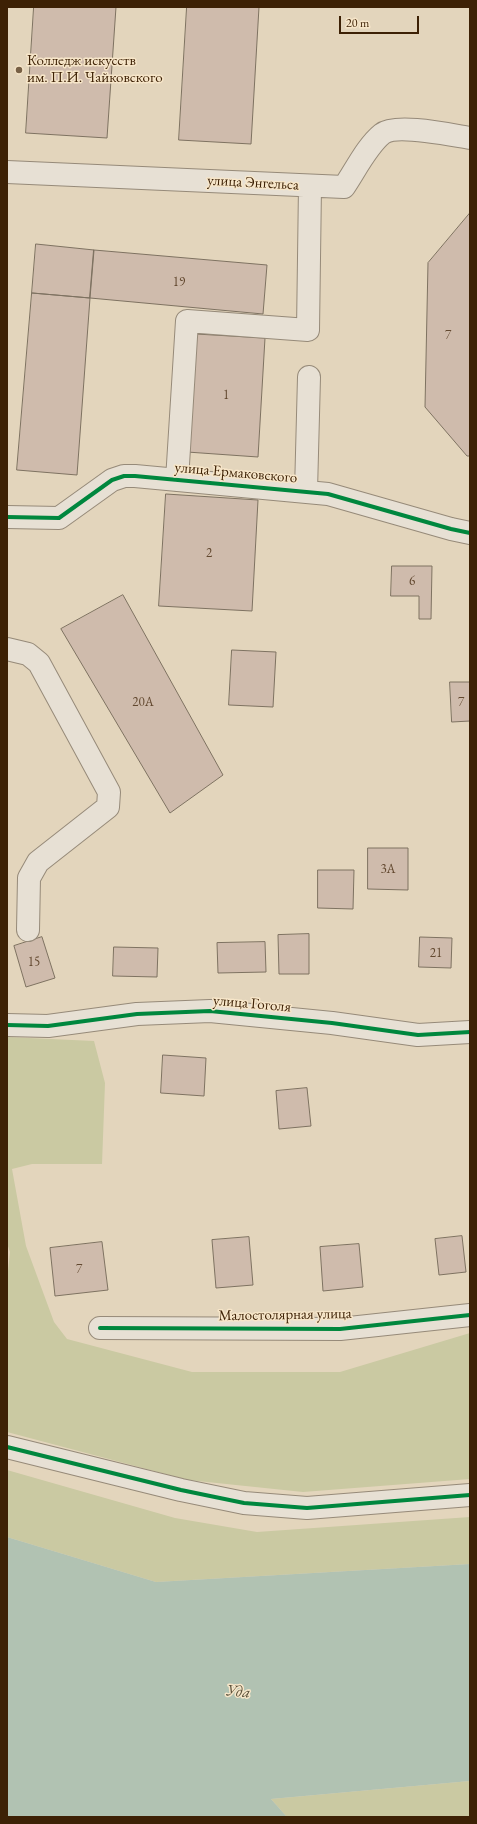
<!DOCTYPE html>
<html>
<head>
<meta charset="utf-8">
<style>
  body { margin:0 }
  #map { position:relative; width:477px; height:1824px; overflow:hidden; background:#e3d5bc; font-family:"EB Garamond",serif }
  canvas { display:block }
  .frame { position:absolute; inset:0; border:8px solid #3d2105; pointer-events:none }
  .scale { position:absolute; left:339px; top:16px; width:80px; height:18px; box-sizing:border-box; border:2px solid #3d2105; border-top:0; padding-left:5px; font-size:12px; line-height:14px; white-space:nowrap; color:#3d2105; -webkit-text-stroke:3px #f7e6c9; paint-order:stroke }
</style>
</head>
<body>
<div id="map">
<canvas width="477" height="1824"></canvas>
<div class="frame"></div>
<div class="scale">20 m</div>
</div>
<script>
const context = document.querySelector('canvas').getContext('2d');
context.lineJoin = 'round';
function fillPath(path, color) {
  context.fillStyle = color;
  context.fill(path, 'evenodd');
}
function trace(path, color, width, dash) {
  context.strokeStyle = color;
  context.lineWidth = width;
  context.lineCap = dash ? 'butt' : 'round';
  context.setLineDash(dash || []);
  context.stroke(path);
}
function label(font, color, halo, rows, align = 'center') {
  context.font = font + ' "EB Garamond",serif';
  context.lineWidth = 3;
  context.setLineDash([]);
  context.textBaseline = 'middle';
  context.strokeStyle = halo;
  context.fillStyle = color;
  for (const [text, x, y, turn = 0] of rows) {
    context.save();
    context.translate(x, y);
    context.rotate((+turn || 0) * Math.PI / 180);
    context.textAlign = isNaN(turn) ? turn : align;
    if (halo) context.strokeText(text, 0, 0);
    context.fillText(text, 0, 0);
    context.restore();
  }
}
fillPath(new Path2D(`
  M 7,1037 L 94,1041 L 105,1083 L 102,1164 L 32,1164 L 12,1169 L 26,1246 L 54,1322 L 67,1339 L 192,1372 L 340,1372 L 470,1333 L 470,1479 L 303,1492 L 188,1480 L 7,1432 L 7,1281 L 10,1252 L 7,1243 Z
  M 7,1470 L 175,1518 L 257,1532 L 470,1517 L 470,1564 L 156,1582 L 7,1537 Z
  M 470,1781 L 470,1817 L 287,1817 L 271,1799 Z`), '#cac9a2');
fillPath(new Path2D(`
  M 7,1537 L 156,1582 L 470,1564 L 470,1781 L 271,1799 L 287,1817 L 7,1817 Z`), '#b1c2b2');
const building = new Path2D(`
  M 34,7 L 116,7 L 107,138 L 26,133 Z
  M 187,7 L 259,7 L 251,144 L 179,140 Z
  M 470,213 L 470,456 L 467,456 L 425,407 L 428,263 Z
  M 36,244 L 94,250 L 90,298 L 32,293 Z
  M 94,250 L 267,265 L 263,314 L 90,298 Z
  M 32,293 L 90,298 L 77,475 L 17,470 Z
  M 196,334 L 265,338 L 258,457 L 187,452 Z
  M 166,494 L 258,500 L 252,611 L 159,606 Z
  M 392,566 L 432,566 L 431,619 L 419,619 L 419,596 L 391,596 Z
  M 123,595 L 223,775 L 170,813 L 61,629 Z
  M 232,650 L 276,652 L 273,707 L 229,705 Z
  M 450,682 L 470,682 L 470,721 L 452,722 Z
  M 368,848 L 408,848 L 408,890 L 368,889 Z
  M 318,870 L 354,870 L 353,909 L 318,908 Z
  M 309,934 L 309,974 L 279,974 L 278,935 Z
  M 42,937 L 55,978 L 26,987 L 14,946 Z
  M 420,937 L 452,938 L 451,968 L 419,967 Z
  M 265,942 L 266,972 L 218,973 L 217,943 Z
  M 114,947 L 158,948 L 157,977 L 113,976 Z
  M 163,1055 L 206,1058 L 204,1096 L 161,1093 Z
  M 307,1088 L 311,1126 L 279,1129 L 276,1091 Z
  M 462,1236 L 466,1272 L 439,1275 L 435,1239 Z
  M 249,1237 L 253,1285 L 216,1288 L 212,1240 Z
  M 102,1242 L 108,1290 L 55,1296 L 50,1248 Z
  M 359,1244 L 363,1287 L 323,1291 L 320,1247 Z`);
fillPath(building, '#cfbbac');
trace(building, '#7e7261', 1);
const minor = new Path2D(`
  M 7,172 L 344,187 C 355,171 367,146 382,134 C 396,123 451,135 470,138
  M 177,480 L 187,321 L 308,330 L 310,186
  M 306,491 L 309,377
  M 7,517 L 59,518 L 112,480 L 124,476 L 135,476 L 328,494 L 451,529 L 470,533
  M 7,649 L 28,654 L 39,663 L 109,792 L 108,807 L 38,862 L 29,878 L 28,930
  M 7,1025 L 48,1026 L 137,1014 L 210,1011 L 332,1023 L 418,1035 L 470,1032
  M 100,1328 L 340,1329 L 470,1315
  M 7,1447 L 181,1490 L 244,1503 L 307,1508 L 470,1495`);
trace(minor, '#968a79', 24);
trace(minor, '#e7e0d4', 22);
trace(new Path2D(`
  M 7,517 L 59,518 L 112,480 L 124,476 L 135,476 L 328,494 L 451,529 L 470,533
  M 7,1025 L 48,1026 L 137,1014 L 210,1011 L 332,1023 L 418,1035 L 470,1032
  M 100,1328 L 340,1329 L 470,1315
  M 7,1447 L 181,1490 L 244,1503 L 307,1508 L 470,1495`), '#00873e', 4);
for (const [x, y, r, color] of [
  [19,70,4,"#776045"]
]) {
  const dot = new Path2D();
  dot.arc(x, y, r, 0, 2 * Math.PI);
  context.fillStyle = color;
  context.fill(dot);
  trace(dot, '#f7e6c9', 1.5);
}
label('13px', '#62482f', null, [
  ["19",179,282],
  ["7",448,335],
  ["1",226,395],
  ["2",209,553],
  ["6",412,581],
  ["20А",143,702],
  ["7",461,702],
  ["3А",388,869],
  ["21",436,953],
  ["15",34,962],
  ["7",79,1269]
]);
label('15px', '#3d2105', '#f7e6c9', [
  ["Колледж искусств",27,61],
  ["им. П.И. Чайковского",27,78]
], 'left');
label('15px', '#3d2105', '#f7e6c9', [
  ["улица Энгельса",253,183,3],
  ["улица Ермаковского",236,473,5],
  ["улица Гоголя",252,1004,5],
  ["Малостолярная улица",285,1315,-1]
]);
label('italic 16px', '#5a4f38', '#f7e6c9', [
  ["Уда",238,1692,6]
]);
</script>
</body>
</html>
